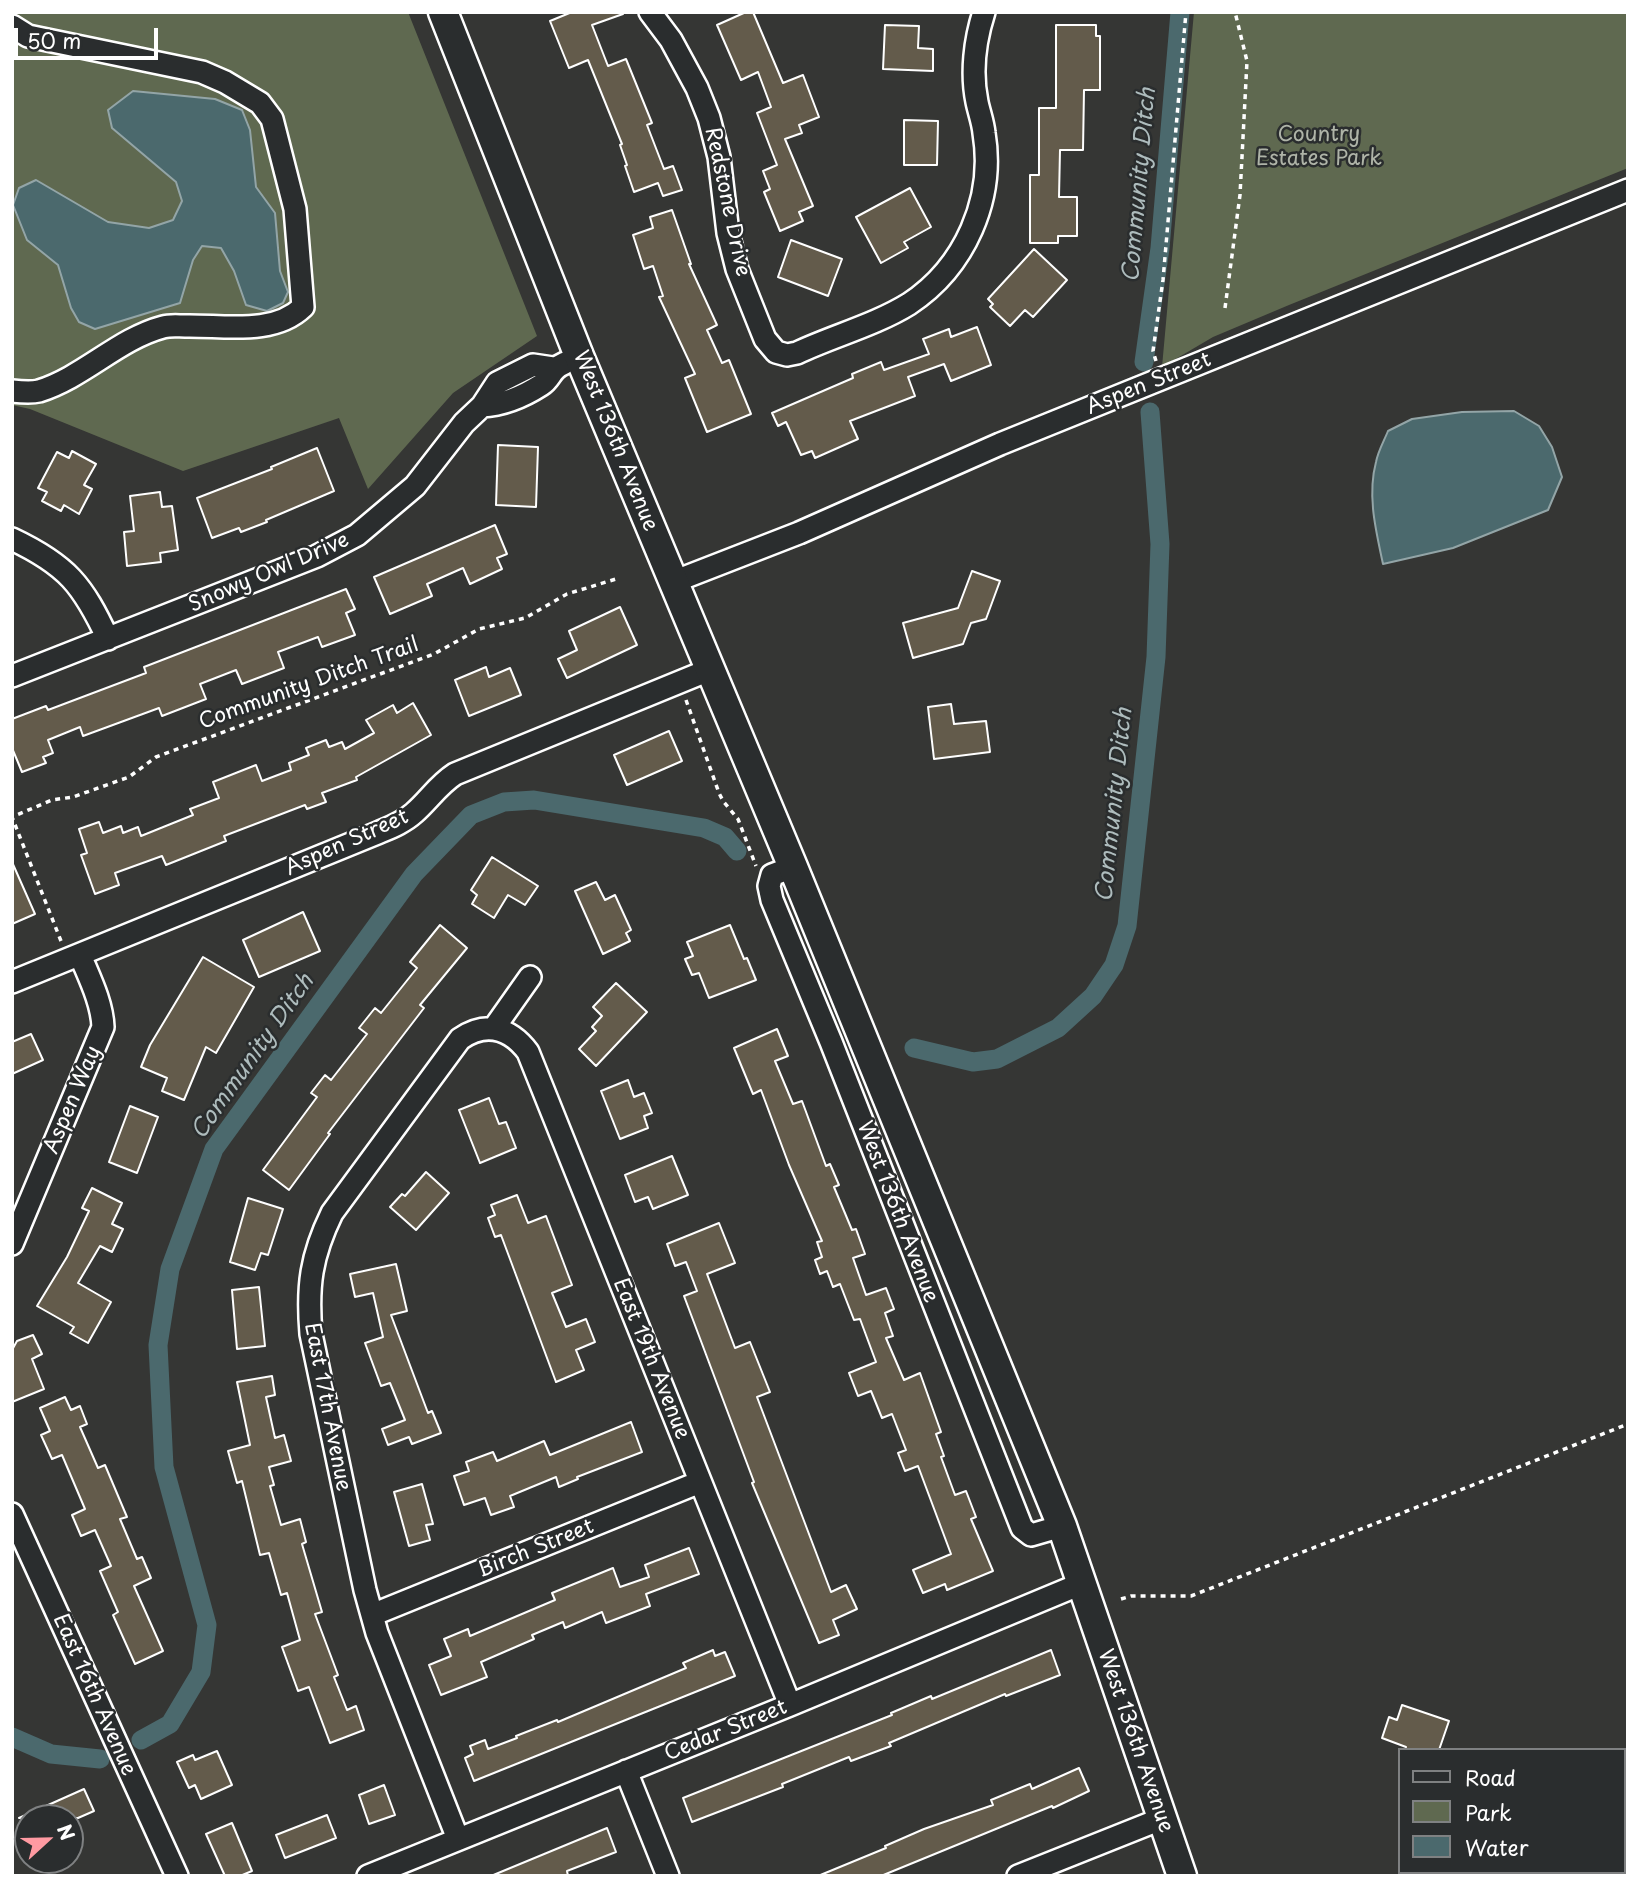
<!DOCTYPE html>
<html>
<head>
<meta charset="utf-8">
<style>
  body { margin:0 }
  #map { position:relative; width:1640px; height:1888px; overflow:hidden; background:#353634; font-family:"Playpen Sans",sans-serif }
  canvas { display:block }
  .frame { position:absolute; inset:0; border:14px solid #fff; pointer-events:none }
  .legend { position:absolute; left:1398px; top:1748px; width:228px; height:126px; box-sizing:border-box; background:#2a2d2e; border:2px solid #7f8182; margin:0; padding:9px 12px; list-style:none; font-size:21px; color:#fff }
  .legend li { display:flex; align-items:center; gap:14px; height:35px }
  .legend b { width:35px; border:2px solid #7f8182 }
  .north { position:absolute; left:14px; top:1804px; width:70px; height:70px; box-sizing:border-box; background:#2a2d2e; border:2px solid #7f8182; border-radius:50%; rotate:68deg; font-size:19px; font-weight:700; line-height:28px; text-align:center; color:#fff }
  .north::after { content:''; display:block; margin:auto; width:24px; height:32px; background:#ff9aa2; clip-path:polygon(50% 0,100% 100%,50% 72%,0 100%) }
  .scale { position:absolute; left:14px; top:28px; width:144px; height:32px; box-sizing:border-box; border:4px solid #fff; border-top:0; padding-left:9px; font-size:21px; line-height:24px; white-space:nowrap; color:#fff; -webkit-text-stroke:5px #2a2d2e; paint-order:stroke }
</style>
</head>
<body>
<div id="map">
<canvas width="1640" height="1888"></canvas>
<div class="frame"></div>
<ul class="legend">
<li><b style="height:9px;background:#2a2d2e"></b>Road</li>
<li><b style="height:19px;background:#5f6950"></b>Park</li>
<li><b style="height:19px;background:#4b696d"></b>Water</li>
</ul>
<div class="north">N</div>
<div class="scale">50 m</div>
</div>
<script>
const context = document.querySelector('canvas').getContext('2d');
context.lineJoin = 'round';
function fillPath(path, color) {
  context.fillStyle = color;
  context.fill(path, 'evenodd');
}
function trace(path, color, width, dash) {
  context.strokeStyle = color;
  context.lineWidth = width;
  context.lineCap = dash ? 'butt' : 'round';
  context.setLineDash(dash || []);
  context.stroke(path);
}
function label(font, color, halo, rows, align = 'center') {
  context.font = font + ' "Playpen Sans",sans-serif';
  context.lineWidth = 5;
  context.setLineDash([]);
  context.textBaseline = 'middle';
  context.strokeStyle = halo;
  context.fillStyle = color;
  for (const [text, x, y, turn = 0] of rows) {
    context.save();
    context.translate(x, y);
    context.rotate((+turn || 0) * Math.PI / 180);
    context.textAlign = isNaN(turn) ? turn : align;
    if (halo) context.strokeText(text, 0, 0);
    context.fillText(text, 0, 0);
    context.restore();
  }
}
fillPath(new Path2D(`
  M 12,12 L 408,12 L 537,336 L 453,393 L 368,489 L 339,418 L 183,471 L 30,409 L 12,405 Z
  M 1194,12 L 1628,12 L 1628,168 L 1289,305 L 1213,337 L 1162,367 Z`), '#5f6950');
const water = new Path2D(`
  M 133,91 L 215,99 L 242,110 L 250,130 L 256,187 L 275,213 L 280,271 L 288,292 L 283,303 L 267,311 L 246,305 L 234,271 L 221,248 L 202,246 L 193,260 L 180,303 L 95,329 L 79,322 L 71,308 L 58,265 L 27,240 L 13,205 L 19,188 L 36,180 L 108,222 L 149,228 L 173,220 L 182,201 L 176,182 L 112,128 L 108,110 Z
  M 1514,411 L 1539,426 L 1552,447 L 1562,477 L 1548,510 L 1453,548 L 1383,564 C 1376,531 1367,496 1376,462 C 1378,451 1384,441 1388,431 L 1412,419 L 1462,412 Z`);
fillPath(water, '#4b696d');
trace(water, '#93a5a7', 2);
trace(new Path2D(`
  M 1144,362 L 1160,248 L 1180,12
  M 914,1048 L 973,1062 L 997,1059 L 1058,1028 L 1093,996 L 1114,965 L 1127,926 L 1156,657 L 1160,544 L 1150,412
  M 12,1737 L 51,1754 L 100,1759
  M 141,1740 L 170,1724 L 201,1672 L 207,1625 L 164,1467 L 158,1345 L 170,1269 L 214,1149 L 414,874 L 471,815 L 504,802 L 534,800 L 704,828 L 725,837 L 737,851`), '#4b696d', 19);
const building = new Path2D(`
  M 572,12 L 622,12 L 623,14 L 592,25 L 608,66 L 626,59 L 652,123 L 647,125 L 664,169 L 673,166 L 682,190 L 663,196 L 658,183 L 634,192 L 625,166 L 627,165 L 620,145 L 622,144 L 588,60 L 569,68 L 550,21 Z
  M 746,12 L 753,12 L 783,83 L 803,75 L 819,117 L 799,125 L 802,133 L 785,139 L 813,206 L 799,212 L 803,221 L 780,231 L 764,192 L 770,189 L 763,171 L 777,165 L 757,113 L 771,107 L 758,72 L 741,80 L 717,25 Z
  M 885,25 L 919,26 L 918,48 L 933,49 L 933,71 L 883,69 Z
  M 1056,25 L 1096,25 L 1096,36 L 1100,36 L 1100,90 L 1084,90 L 1083,150 L 1060,150 L 1059,197 L 1077,197 L 1077,236 L 1058,236 L 1058,243 L 1030,243 L 1030,175 L 1039,175 L 1039,108 L 1056,108 Z
  M 904,120 L 938,121 L 937,165 L 904,165 Z
  M 910,188 L 931,227 L 904,242 L 908,248 L 881,263 L 856,217 Z
  M 672,210 L 691,264 L 689,264 L 717,325 L 707,330 L 722,363 L 729,360 L 751,414 L 707,432 L 685,378 L 695,374 L 659,297 L 663,296 L 653,266 L 644,269 L 633,235 L 653,228 L 650,217 Z
  M 791,240 L 842,259 L 828,296 L 778,277 Z
  M 1034,249 L 1067,280 L 1033,317 L 1025,310 L 1010,326 L 990,307 L 993,304 L 988,299 Z
  M 977,327 L 991,365 L 951,381 L 944,364 L 908,377 L 915,396 L 850,421 L 858,439 L 815,458 L 812,451 L 801,455 L 786,422 L 778,426 L 772,413 L 853,378 L 852,374 L 881,362 L 884,370 L 929,354 L 923,339 L 949,329 L 951,337 Z
  M 498,445 L 538,447 L 536,507 L 496,505 Z
  M 317,448 L 334,491 L 266,520 L 267,522 L 241,532 L 239,528 L 212,538 L 197,498 L 272,469 L 271,467 Z
  M 72,451 L 96,464 L 84,485 L 92,489 L 79,514 L 64,505 L 61,511 L 42,501 L 47,492 L 38,488 L 57,452 L 69,458 Z
  M 160,492 L 162,507 L 172,506 L 178,550 L 160,553 L 161,562 L 127,566 L 124,532 L 134,531 L 130,496 Z
  M 495,525 L 507,554 L 497,558 L 502,569 L 470,584 L 463,568 L 427,584 L 432,596 L 390,614 L 374,577 Z
  M 972,571 L 1000,581 L 986,619 L 971,623 L 963,644 L 913,658 L 903,623 L 958,608 Z
  M 346,589 L 355,609 L 346,613 L 355,635 L 322,647 L 318,637 L 278,652 L 284,668 L 242,684 L 236,670 L 200,684 L 206,699 L 162,716 L 159,708 L 83,736 L 80,727 L 48,740 L 53,753 L 43,757 L 46,763 L 22,772 L 12,748 L 12,719 L 46,706 L 48,710 L 146,673 L 144,667 Z
  M 620,607 L 637,645 L 567,678 L 558,659 L 577,650 L 569,631 Z
  M 486,667 L 489,677 L 510,668 L 521,695 L 469,716 L 455,680 Z
  M 413,703 L 431,735 L 356,777 L 357,780 L 322,793 L 326,802 L 307,809 L 305,805 L 224,836 L 226,841 L 166,865 L 162,856 L 115,873 L 119,885 L 95,894 L 81,855 L 87,853 L 79,829 L 99,822 L 103,833 L 121,826 L 123,833 L 138,827 L 141,836 L 193,815 L 190,809 L 219,798 L 213,782 L 256,765 L 262,781 L 291,770 L 289,763 L 309,755 L 306,748 L 326,740 L 329,747 L 342,742 L 345,749 L 374,733 L 366,720 L 393,705 L 397,713 Z
  M 951,704 L 954,724 L 986,721 L 990,752 L 934,759 L 928,707 Z
  M 669,731 L 682,761 L 627,785 L 614,755 Z
  M 492,857 L 538,886 L 525,905 L 508,895 L 494,918 L 472,904 L 477,895 L 471,890 Z
  M 12,862 L 35,914 L 12,924 Z
  M 596,882 L 605,900 L 615,895 L 631,930 L 626,933 L 630,941 L 603,954 L 575,891 Z
  M 303,912 L 320,951 L 259,977 L 243,940 Z
  M 440,925 L 467,948 L 420,1005 L 424,1008 L 328,1133 L 330,1134 L 289,1190 L 263,1170 L 317,1097 L 311,1093 L 325,1075 L 331,1080 L 367,1034 L 359,1028 L 375,1008 L 381,1013 L 417,968 L 410,962 Z
  M 730,925 L 744,959 L 747,958 L 756,980 L 709,998 L 699,973 L 692,975 L 685,959 L 693,956 L 687,942 Z
  M 203,957 L 254,987 L 216,1053 L 206,1047 L 184,1100 L 162,1091 L 167,1078 L 141,1067 L 150,1045 Z
  M 616,983 L 647,1012 L 596,1066 L 579,1049 L 596,1031 L 592,1027 L 602,1016 L 593,1007 Z
  M 777,1029 L 788,1056 L 775,1061 L 793,1104 L 802,1101 L 826,1166 L 830,1164 L 839,1185 L 834,1187 L 852,1230 L 856,1229 L 865,1254 L 853,1258 L 866,1295 L 886,1288 L 894,1309 L 885,1313 L 893,1336 L 886,1338 L 904,1380 L 920,1373 L 941,1432 L 936,1434 L 944,1456 L 941,1457 L 955,1495 L 966,1491 L 976,1517 L 971,1519 L 993,1571 L 947,1590 L 945,1584 L 923,1593 L 913,1570 L 951,1554 L 918,1466 L 905,1471 L 898,1453 L 906,1450 L 892,1414 L 882,1418 L 871,1391 L 858,1396 L 849,1373 L 876,1362 L 860,1319 L 854,1320 L 840,1284 L 833,1287 L 827,1271 L 820,1274 L 815,1260 L 822,1257 L 817,1242 L 822,1241 L 789,1165 L 761,1090 L 753,1094 L 734,1048 Z
  M 31,1034 L 43,1060 L 12,1074 L 12,1042 Z
  M 628,1080 L 634,1097 L 644,1093 L 652,1113 L 644,1116 L 648,1128 L 620,1139 L 601,1091 Z
  M 489,1098 L 499,1124 L 506,1122 L 516,1148 L 480,1163 L 459,1110 Z
  M 130,1106 L 158,1117 L 137,1173 L 109,1162 Z
  M 672,1156 L 688,1195 L 653,1209 L 648,1197 L 635,1202 L 625,1175 Z
  M 426,1172 L 449,1193 L 416,1230 L 390,1207 L 402,1194 L 405,1196 Z
  M 92,1188 L 122,1203 L 112,1224 L 123,1229 L 112,1252 L 100,1246 L 78,1283 L 111,1302 L 88,1343 L 70,1333 L 74,1327 L 37,1306 L 67,1257 L 89,1211 L 82,1208 Z
  M 517,1195 L 528,1223 L 546,1216 L 572,1285 L 552,1293 L 566,1327 L 586,1319 L 595,1342 L 576,1350 L 584,1370 L 556,1382 L 501,1235 L 495,1237 L 488,1218 L 495,1215 L 491,1205 Z
  M 248,1198 L 283,1209 L 268,1255 L 261,1253 L 255,1270 L 230,1262 Z
  M 719,1223 L 735,1263 L 707,1274 L 735,1348 L 750,1342 L 770,1392 L 757,1397 L 831,1592 L 846,1585 L 857,1609 L 833,1620 L 839,1635 L 819,1643 L 752,1483 L 754,1482 L 684,1296 L 697,1291 L 686,1262 L 675,1266 L 667,1244 Z
  M 396,1264 L 407,1311 L 391,1315 L 428,1413 L 432,1411 L 441,1433 L 412,1444 L 409,1437 L 388,1445 L 382,1429 L 405,1420 L 390,1383 L 381,1386 L 365,1343 L 383,1337 L 373,1293 L 355,1297 L 350,1274 Z
  M 259,1287 L 265,1346 L 237,1349 L 232,1290 Z
  M 33,1335 L 42,1354 L 32,1359 L 44,1389 L 12,1402 L 12,1350 L 17,1341 Z
  M 272,1376 L 275,1395 L 266,1397 L 275,1438 L 284,1435 L 291,1461 L 269,1467 L 274,1485 L 270,1486 L 281,1525 L 300,1519 L 306,1542 L 302,1544 L 322,1612 L 315,1614 L 338,1675 L 334,1677 L 347,1710 L 356,1706 L 364,1730 L 330,1743 L 309,1687 L 298,1691 L 282,1647 L 300,1640 L 287,1593 L 281,1595 L 269,1553 L 260,1555 L 242,1481 L 237,1483 L 228,1451 L 250,1445 L 237,1382 Z
  M 65,1397 L 71,1410 L 80,1406 L 87,1424 L 80,1427 L 98,1468 L 105,1465 L 127,1517 L 120,1519 L 137,1559 L 142,1557 L 151,1578 L 134,1586 L 163,1651 L 135,1664 L 113,1615 L 118,1612 L 100,1571 L 111,1566 L 95,1530 L 81,1536 L 72,1515 L 85,1509 L 62,1455 L 52,1459 L 41,1435 L 50,1431 L 40,1408 Z
  M 631,1422 L 642,1452 L 577,1477 L 578,1479 L 559,1487 L 556,1477 L 510,1496 L 514,1507 L 491,1515 L 485,1498 L 464,1505 L 454,1476 L 469,1471 L 466,1462 L 493,1452 L 497,1461 L 544,1441 L 550,1455 Z
  M 422,1484 L 433,1524 L 426,1525 L 430,1540 L 409,1546 L 394,1492 Z
  M 689,1548 L 699,1574 L 646,1594 L 650,1606 L 606,1623 L 602,1612 L 565,1628 L 563,1622 L 532,1635 L 534,1639 L 481,1662 L 487,1677 L 441,1695 L 429,1665 L 451,1656 L 444,1639 L 468,1629 L 470,1636 L 555,1600 L 552,1593 L 613,1568 L 620,1587 L 649,1577 L 645,1565 Z
  M 713,1650 L 715,1656 L 725,1652 L 735,1676 L 474,1781 L 465,1758 L 473,1754 L 470,1746 L 485,1740 L 488,1749 L 517,1738 L 516,1736 L 557,1720 L 558,1722 L 686,1668 L 683,1663 Z
  M 1051,1650 L 1060,1675 L 1006,1696 L 1005,1694 L 889,1743 L 891,1746 L 851,1761 L 849,1757 L 782,1784 L 783,1787 L 692,1822 L 683,1798 L 892,1715 L 891,1713 L 931,1696 L 932,1699 Z
  M 1402,1705 L 1449,1721 L 1439,1750 L 1405,1750 L 1406,1747 L 1382,1738 L 1389,1717 L 1397,1720 Z
  M 217,1751 L 232,1785 L 201,1799 L 195,1785 L 189,1788 L 177,1762 L 193,1755 L 195,1760 Z
  M 1079,1768 L 1089,1791 L 1053,1808 L 1052,1806 L 881,1876 L 818,1876 L 886,1848 L 885,1846 L 924,1829 L 993,1805 L 991,1800 L 1030,1784 L 1032,1789 Z
  M 384,1785 L 395,1815 L 369,1824 L 359,1795 Z
  M 84,1789 L 94,1811 L 78,1818 L 19,1818 Z
  M 327,1815 L 336,1838 L 285,1858 L 276,1835 Z
  M 232,1823 L 252,1871 L 240,1876 L 225,1876 L 206,1834 Z
  M 607,1828 L 616,1852 L 567,1871 L 568,1876 L 491,1876 Z`);
fillPath(building, '#635b4b');
trace(building, '#fff', 2);
const minor = new Path2D(`
  M 650,12 L 671,40 L 697,88 L 709,118 L 719,157 L 728,233 L 737,269 L 765,339 L 776,352 L 787,355 L 797,353 C 833,336 875,325 909,304 C 965,267 995,199 984,133 C 983,122 979,112 977,102 C 971,73 975,40 984,12
  M 12,26 L 28,36 L 202,72 L 225,82 L 260,103 L 272,119 L 295,209 L 303,307 C 273,336 223,325 185,326 C 178,326 170,325 163,327 C 118,339 84,377 39,391 C 31,393 21,392 12,391
  M 482,406 C 502,405 524,396 541,385 C 552,378 549,370 565,363
  M 12,539 C 67,565 83,585 108,639
  M 673,582 L 799,533 L 1000,444 L 1628,190
  M 12,676 L 317,556 L 357,535 L 415,486 L 464,423 L 482,406 L 497,383 L 533,365 L 553,368
  M 793,867 L 772,875 L 769,886 L 772,900 L 831,1042 L 1022,1528 L 1031,1535 L 1062,1526
  M 12,982 L 375,834 C 389,828 403,823 414,813 C 429,800 438,785 455,774 L 709,670
  M 494,1028 L 530,977
  M 12,1244 L 103,1027 C 102,1002 89,977 80,955
  M 12,1514 L 177,1876
  M 372,1615 L 700,1482
  M 626,1771 L 668,1876
  M 458,1839 L 377,1633 L 365,1590 L 311,1334 C 307,1286 311,1256 332,1213 L 460,1039 C 486,1021 510,1028 528,1052 L 790,1705
  M 368,1876 L 790,1705 L 1083,1583
  M 1018,1876 L 1161,1819`);
const major = new Path2D(`
  M 443,12 L 579,356 L 793,867 L 1062,1526 L 1182,1876`);
trace(minor, '#fff', 26);
trace(major, '#fff', 33);
trace(new Path2D(`
  M 1225,308 L 1240,195 L 1247,61 L 1235,12
  M 1156,361 L 1153,351 L 1163,280 L 1186,12
  M 686,700 L 719,793 L 723,801 L 738,819 L 756,866
  M 61,941 L 12,817 L 52,800 L 73,797 L 129,777 L 156,757 L 434,654 L 479,629 L 525,618 L 567,594 L 616,579
  M 1121,1599 L 1131,1596 L 1191,1596 L 1628,1424`), '#fff', 3.5, [5, 5]);
trace(minor, '#2a2d2e', 21);
trace(major, '#2a2d2e', 28);
label('21px', '#afb4a8', '#2a2d2e', [
  ["Country",1319,135],
  ["Estates Park",1319,159]
]);
label('21px', '#fff', '#2a2d2e', [
  ["Redstone Drive",727,202,78],
  ["Aspen Street",1149,384,-22],
  ["West 136th Avenue",615,441,68],
  ["Snowy Owl Drive",269,573,-23],
  ["Community Ditch Trail",309,684,-20],
  ["Aspen Street",347,843,-24],
  ["Aspen Way",73,1100,-67],
  ["West 136th Avenue",897,1212,69],
  ["East 19th Avenue",651,1359,68],
  ["East 17th Avenue",327,1407,79],
  ["Birch Street",536,1549,-22],
  ["East 16th Avenue",94,1695,66],
  ["Cedar Street",726,1731,-22],
  ["West 136th Avenue",1135,1741,71]
]);
label('italic 23px', '#aebcbd', '#2a2d2e', [
  ["Community Ditch",1140,185,-85],
  ["Community Ditch",1115,805,-84],
  ["Community Ditch",253,1057,-55]
]);
</script>
</body>
</html>
